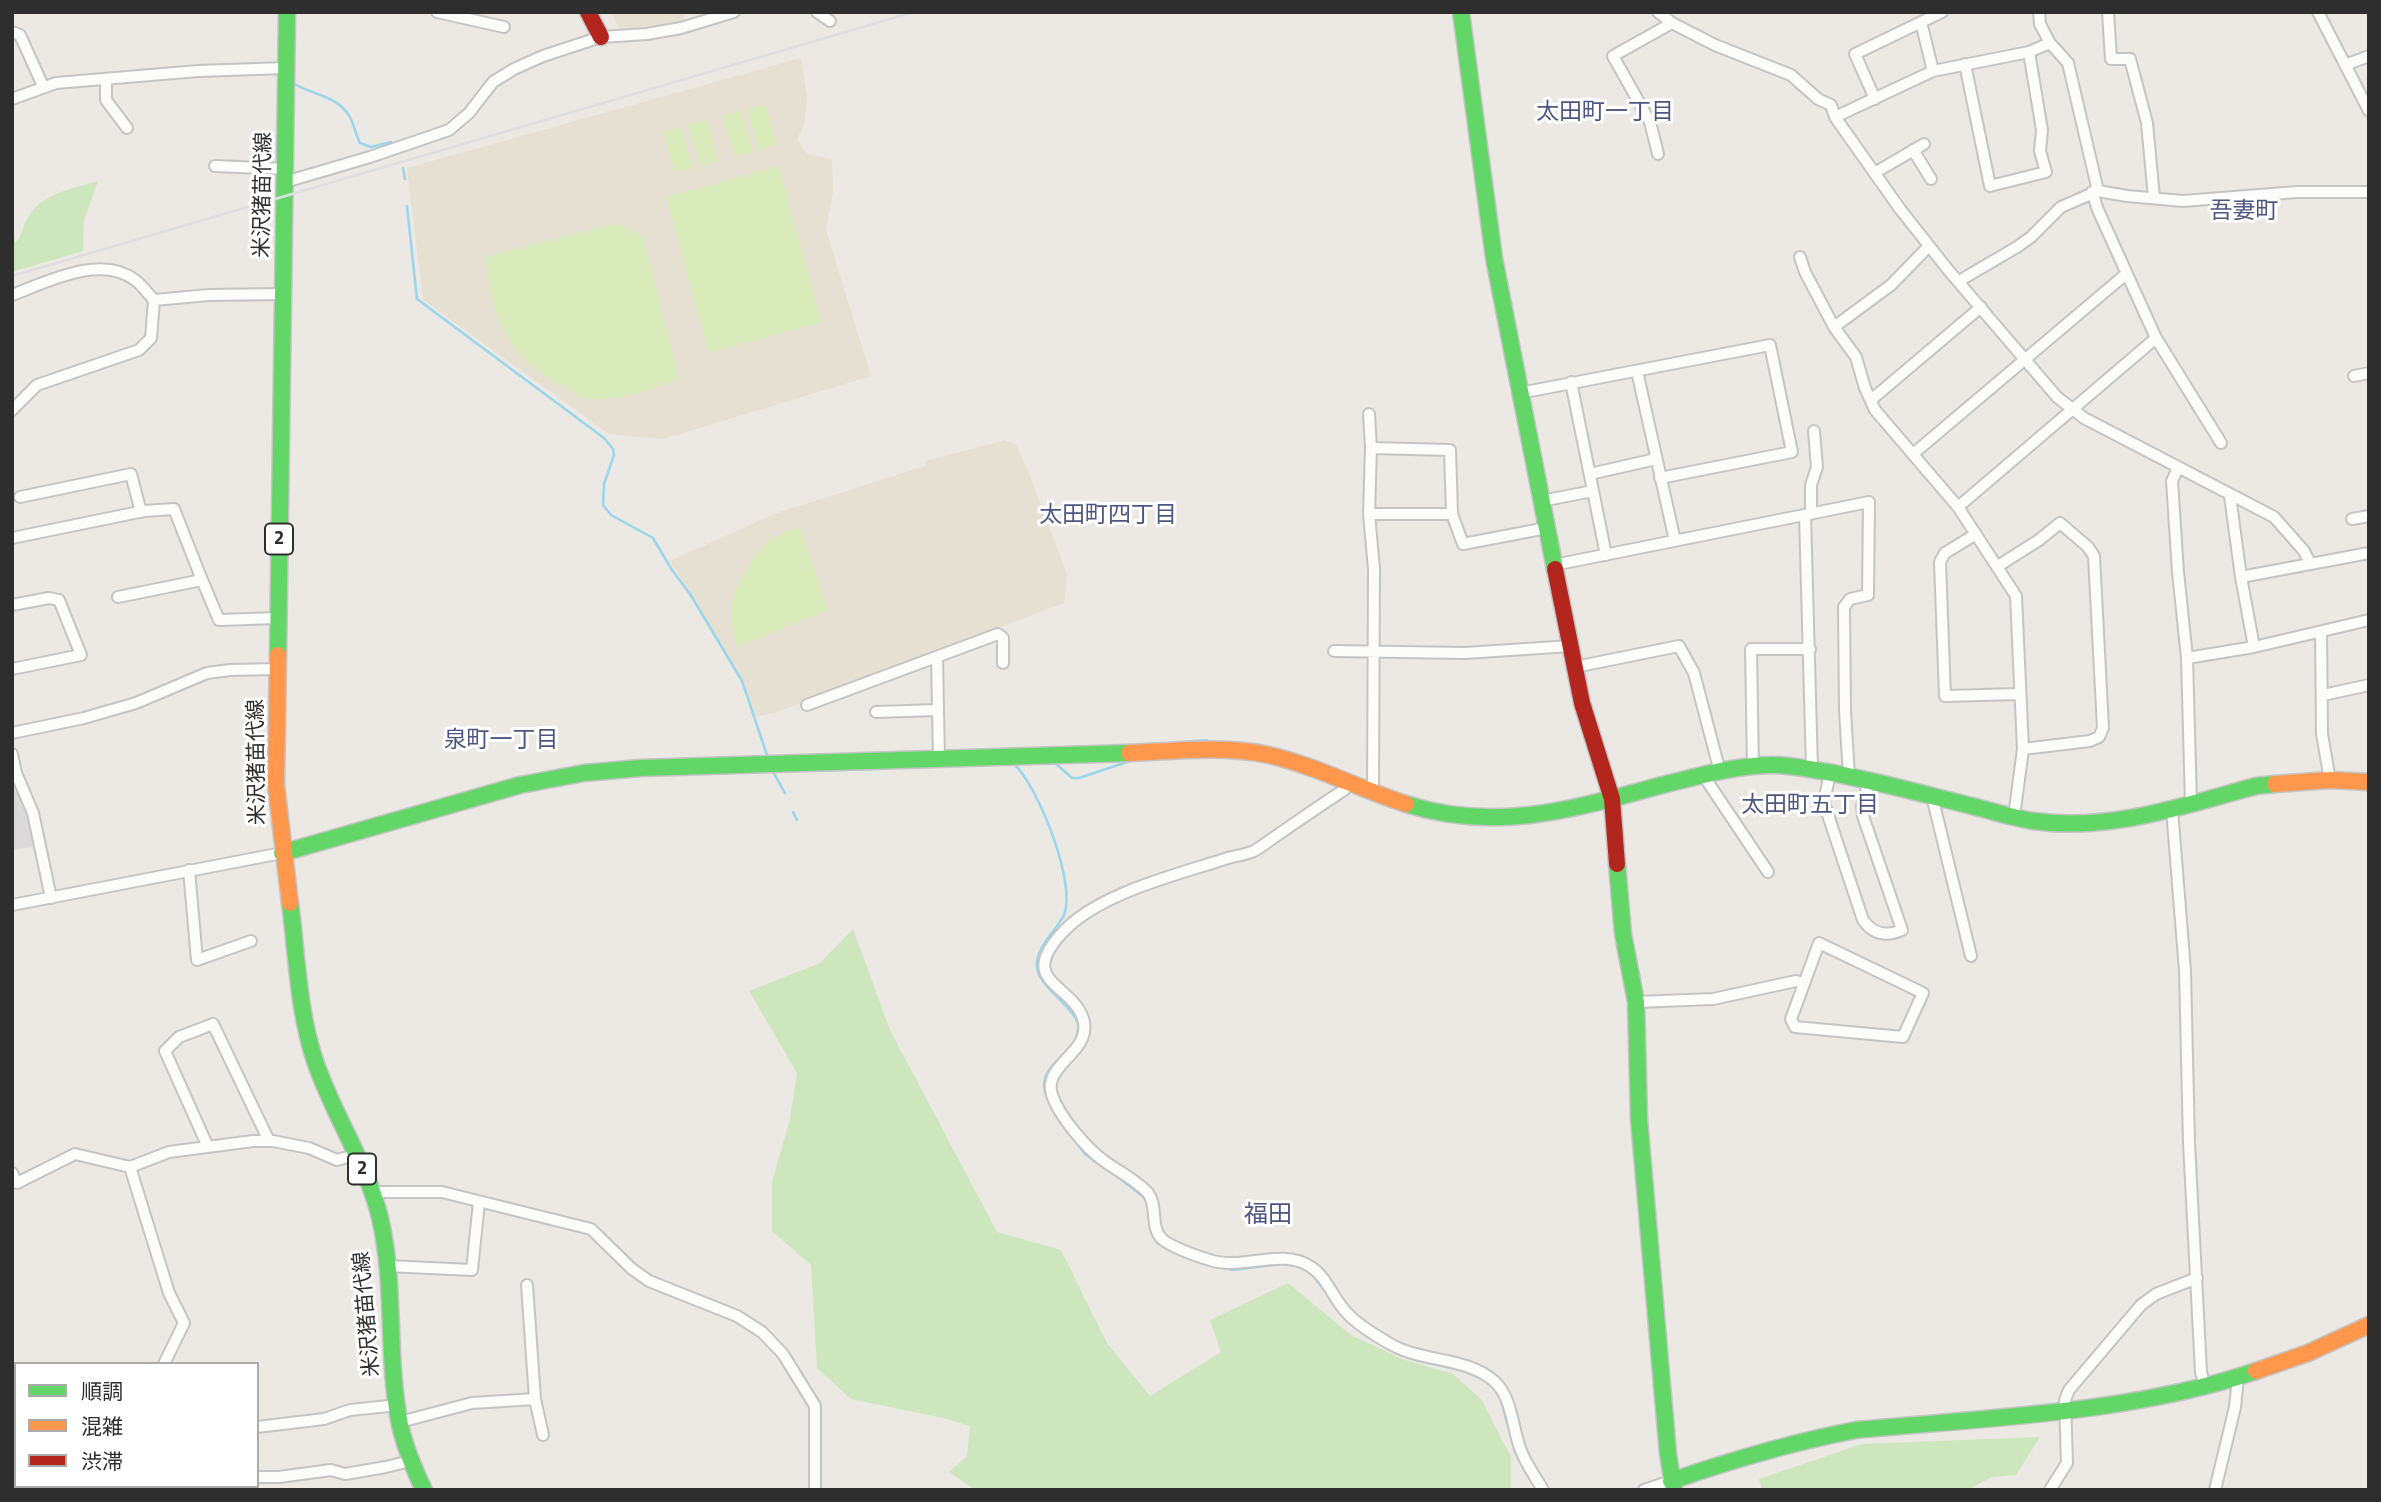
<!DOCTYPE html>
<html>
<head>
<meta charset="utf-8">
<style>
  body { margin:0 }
  #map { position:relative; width:2381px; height:1502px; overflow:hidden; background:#ece8e4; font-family:"Titillium Web","Noto Sans JP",sans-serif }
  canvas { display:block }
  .frame { position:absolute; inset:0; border:14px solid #2e2e2e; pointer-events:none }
  .legend { position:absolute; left:14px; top:1362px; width:245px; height:126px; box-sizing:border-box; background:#fff; border:2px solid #ababab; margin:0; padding:9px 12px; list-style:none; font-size:21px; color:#2e2e2e }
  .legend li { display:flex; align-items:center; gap:14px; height:35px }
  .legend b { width:35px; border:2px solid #ababab }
</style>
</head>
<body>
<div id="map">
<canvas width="2381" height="1502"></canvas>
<div class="frame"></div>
<ul class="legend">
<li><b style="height:9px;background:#63d668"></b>順調</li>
<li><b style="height:9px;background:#ff974d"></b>混雑</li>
<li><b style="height:9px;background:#b3261e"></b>渋滞</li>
</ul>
</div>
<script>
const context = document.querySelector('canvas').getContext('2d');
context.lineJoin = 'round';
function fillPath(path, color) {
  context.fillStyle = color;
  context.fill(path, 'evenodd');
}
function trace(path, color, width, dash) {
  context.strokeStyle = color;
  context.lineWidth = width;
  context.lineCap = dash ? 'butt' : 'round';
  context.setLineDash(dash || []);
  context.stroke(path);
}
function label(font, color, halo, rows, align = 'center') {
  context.font = font + ' "Titillium Web","Noto Sans JP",sans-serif';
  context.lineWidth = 6;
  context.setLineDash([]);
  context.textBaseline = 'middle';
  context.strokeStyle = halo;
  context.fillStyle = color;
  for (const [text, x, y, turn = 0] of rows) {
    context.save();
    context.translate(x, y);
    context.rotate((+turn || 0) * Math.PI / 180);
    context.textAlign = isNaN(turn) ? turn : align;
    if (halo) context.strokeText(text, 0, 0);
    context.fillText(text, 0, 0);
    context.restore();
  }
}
fillPath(new Path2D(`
  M 12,770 L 31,814 L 37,847 L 12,849 Z`), '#dcd9db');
fillPath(new Path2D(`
  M 611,12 L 685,12 L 683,23 L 644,30 L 618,27 Z
  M 801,58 L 807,97 L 804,126 L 797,139 L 808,155 L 832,159 L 833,191 L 826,230 L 871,376 L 663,439 L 609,434 L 423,300 L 407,168 Z
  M 1005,440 L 1016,445 L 1029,473 L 1067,574 L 1064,603 L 777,712 L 756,717 L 743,681 L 670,561 L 774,514 L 925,466 L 926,461 Z`), '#e6e0d3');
fillPath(new Path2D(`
  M 98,181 L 84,220 L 83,251 L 12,272 L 12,222 L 15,243 C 23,236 22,227 27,219 C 41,193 72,189 98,181 Z
  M 853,929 L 890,1030 L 997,1232 L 1061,1250 L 1107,1343 L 1150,1396 L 1221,1352 L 1210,1320 L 1288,1283 L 1351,1335 L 1402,1359 L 1453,1374 L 1481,1399 L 1511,1457 L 1511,1490 L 975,1490 L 949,1472 L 967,1456 L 970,1426 L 943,1418 L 851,1399 L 817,1368 L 811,1265 L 772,1231 L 772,1182 L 790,1119 L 797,1073 L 749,991 L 820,963 Z
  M 2040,1437 L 2016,1475 L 1992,1477 L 1967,1490 L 1762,1490 L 1759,1479 L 1862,1444 Z`), '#cee6be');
fillPath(new Path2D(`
  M 765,104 L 777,145 L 759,150 L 747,109 Z
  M 741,111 L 753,152 L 735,157 L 723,116 Z
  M 707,120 L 718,161 L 700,166 L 688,125 Z
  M 681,127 L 693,168 L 675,173 L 663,132 Z
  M 779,166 L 821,322 L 709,353 L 666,197 Z
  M 617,223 L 643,236 L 679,379 C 650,390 622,401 590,399 C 581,398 570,389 561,385 C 505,353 493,319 485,257 Z
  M 800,527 L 828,610 L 737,647 C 734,633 729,618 732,603 C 736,583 757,549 774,538 C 781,533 792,530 800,527 Z`), '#d9eabb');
trace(new Path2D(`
  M 294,84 C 314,95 338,96 350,117 C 354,125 356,135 360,143 L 371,147 L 391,142
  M 403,168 L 405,179
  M 407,206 L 417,299 L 604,438 L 613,449 L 614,455 L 604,484 L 603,505 L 611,515 L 653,538 L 672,570 L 690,594 L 742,681 L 767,755
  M 1171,743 L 1207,740
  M 1040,763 L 1055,763 L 1072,778 L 1079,778 L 1130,761
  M 1014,764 C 1038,786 1077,884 1064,915 C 1056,931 1035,948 1037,967 C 1038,986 1071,1004 1078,1023 C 1082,1062 1022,1061 1053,1109
  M 772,770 L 785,793
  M 807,771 L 878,769
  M 793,812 L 797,820
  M 1071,1135 L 1085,1154 L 1100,1165
  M 1106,1168 L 1145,1198
  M 1153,1235 L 1158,1244
  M 1211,1265 L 1233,1270 L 1280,1264
  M 1313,1275 L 1330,1298
  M 1413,1359 L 1464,1371 L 1484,1380
  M 1500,1397 L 1515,1452 L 1523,1467`), '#99d6ec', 2.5);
trace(new Path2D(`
  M 12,1396 L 16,1403
  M 55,1486 L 57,1490`), '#99d6ec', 18);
const street = new Path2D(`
  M 437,12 L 504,27
  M 817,12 L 830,21
  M 1658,12 L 1672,23 L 1715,45 L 1791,75 L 1818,99 L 1831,105 L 1835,117 L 1900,209 L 1949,271 L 2057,397 L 2084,418 L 2274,517 L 2304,551 L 2310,563
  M 2039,12 L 2040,24 L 2050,43
  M 2108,12 L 2111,59 L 2130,59 L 2147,123 L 2154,198
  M 2318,12 L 2369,111
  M 1921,22 L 1933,71
  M 12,32 L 20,35 L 43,86
  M 1965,64 L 1990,186 L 2046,172 L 2040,151 L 2042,130 L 2029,52
  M 2345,65 L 2369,56
  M 106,80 L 106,100 L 127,128
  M 12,99 L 56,83 L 198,71 L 286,68
  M 1875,99 L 1855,54 L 1942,12
  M 1835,117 L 1933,71 L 2029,52 L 2050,43 L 2068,63 L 2098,191
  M 1913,150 L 1931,179
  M 1658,154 L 1650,122 L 1613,56 L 1672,23
  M 215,166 L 285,169
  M 1876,172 L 1924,144
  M 285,182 L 370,157 L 449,130 L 469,113 L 493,82 L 514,69 L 543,56 L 601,37 L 647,34 L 681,28 L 734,12
  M 2092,192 L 2098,210 L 2156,338 L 2221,443
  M 1800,257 L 1805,272 L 1834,327 L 1856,357 L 1865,388 L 1875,410 L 1958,507 L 2016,596 L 2023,749 L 2014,817
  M 1959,281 L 2017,247 L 2031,237 L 2061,207 L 2098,191 L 2127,196 L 2183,201 L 2297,192 L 2369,192
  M 12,295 C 47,282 100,254 135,280 C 142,285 148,294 154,300 L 151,338 L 139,350 L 37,385 L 12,410
  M 154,300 L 209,295 L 284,294
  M 1834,327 L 1891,285 L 1929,246
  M 1637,371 L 1675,541
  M 2354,376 L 2369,373
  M 1571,382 L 1606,555
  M 1520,393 L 1770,345 L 1792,452 L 1660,478
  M 1871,400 L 1981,307
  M 1369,414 L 1371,448 L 1369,514 L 1374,569 L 1373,791
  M 1913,454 L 2126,274
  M 2178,468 L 2172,481 L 2178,572 L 2187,658 L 2191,804
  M 1590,474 L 1656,459
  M 2230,496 L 2241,577 L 2254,647
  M 20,497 L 131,474 L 141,512
  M 1541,501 L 1593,491
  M 1958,507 L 2156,338
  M 1369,514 L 1452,514 L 1450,450 L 1371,448
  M 1452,514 L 1463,544 L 1547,528
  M 1811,514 L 1811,485 L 1817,467 L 1814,431
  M 1805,515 L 1812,769
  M 2352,519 L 2369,516
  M 1976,534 L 1945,553 L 1940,562 L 1945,696 L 2020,694
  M 12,538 L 144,511 L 174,509 L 202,580 L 118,597
  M 1554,565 L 1869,502 L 1868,595 L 1850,599 L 1844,607 L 1845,711 L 1849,776
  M 1998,566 L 2039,540 L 2060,523 L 2088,547 L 2094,556 L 2103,728 L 2099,737 L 2090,741 L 2023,749
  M 2241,577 L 2369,553
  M 202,580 L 219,620 L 278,618
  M 12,605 L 49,598 L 59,600 L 81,655 L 12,669
  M 2321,632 L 2322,734 L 2330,780
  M 1334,651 L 1465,653 L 1571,646
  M 937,657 L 939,759
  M 2187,658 L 2254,647 L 2369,620
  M 1575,667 L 1679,646 L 1694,673 L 1720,772
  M 2323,695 L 2369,685
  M 807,705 L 998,634 L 1003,638 L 1003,663
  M 876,712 L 938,710
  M 12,733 L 84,718 L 136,703 L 207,673 L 230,670 L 277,669
  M 12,754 L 16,773 L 33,813 L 51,898
  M 1753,767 L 1751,649 L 1810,649
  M 1830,772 L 1824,803 L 1863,920 C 1873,934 1886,937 1902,930 L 1863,816 L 1862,806 L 1869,781
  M 1703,775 L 1768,872
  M 1349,782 L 1344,790 C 1322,804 1301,819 1279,834 C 1271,839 1263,846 1254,851 C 1245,855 1234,856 1225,859 C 1175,875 1097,894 1062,933 C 1015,984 1075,983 1084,1022 C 1090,1053 1042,1065 1052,1095 C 1059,1116 1086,1148 1104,1161 C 1118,1171 1136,1180 1148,1193 C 1158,1206 1150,1226 1161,1238 C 1168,1246 1199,1257 1210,1260 C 1242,1271 1282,1247 1311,1267 C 1328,1278 1334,1301 1348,1314 C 1359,1326 1378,1337 1392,1345 C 1423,1362 1467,1357 1494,1381 C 1512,1397 1512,1426 1520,1448 C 1525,1463 1535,1476 1543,1490
  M 1932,796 L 1971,956
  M 2172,809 L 2185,971 L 2189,1143 L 2201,1372 L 2205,1387
  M 189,870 L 197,960 L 251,941
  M 12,905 L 282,853
  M 1819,943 L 1923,993 L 1903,1037 L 1795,1027 L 1791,1019 Z
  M 1636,1002 L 1713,999 L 1796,981 L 1804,983
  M 208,1147 L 165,1051 L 179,1037 L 213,1024 L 269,1141
  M 130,1167 L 169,1152 L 253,1141 L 273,1141 L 309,1148 L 337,1160 L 355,1155
  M 12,1173 L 17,1183 L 75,1154 L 130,1167 L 169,1293 L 184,1323 L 164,1364
  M 373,1192 L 442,1192 L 591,1229 L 632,1269 L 649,1281 L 737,1316 L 762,1332 L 783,1354 L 815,1406 L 815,1490
  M 387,1266 L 472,1270 L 479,1202
  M 527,1285 L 535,1399 L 543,1435
  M 400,1422 L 472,1403 L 535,1399
  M 257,1427 L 324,1419 L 350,1410 L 398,1405
  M 257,1477 L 279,1477 L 331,1470 L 345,1474 L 386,1467 L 410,1461
  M 187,1486 L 188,1490
  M 1644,1490 L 1671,1481
  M 2050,1490 L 2067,1463 L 2065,1400 L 2069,1390 L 2141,1305 L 2156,1294 L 2197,1278
  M 2215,1490 L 2235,1407 L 2238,1378`);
const fast = new Path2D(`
  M 1461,12 L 1494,258 L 1555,569
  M 278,655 L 287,12
  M 1406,804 C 1500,834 1579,807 1670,783 C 1703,775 1735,766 1769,765 C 1788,764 1808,769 1827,772 C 1877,781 1927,795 1976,807 C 1995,812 2014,818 2033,821 C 2109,832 2183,806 2256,786 L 2275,784
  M 282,853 L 520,785 L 584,773 L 640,768 L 1129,753
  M 1617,864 L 1623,934 L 1636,1002 L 1639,1119 L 1668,1454 L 1674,1490
  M 290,903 C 297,955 298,1011 315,1061 C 333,1115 367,1163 380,1218 C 396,1286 386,1357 400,1425 C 405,1448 414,1469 424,1490
  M 1671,1481 C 1732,1460 1793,1442 1856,1430 C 1984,1418 2134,1413 2256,1371`);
const slow = new Path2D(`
  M 278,655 L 276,785 L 290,903
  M 1129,753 C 1175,751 1224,745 1269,755 C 1316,766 1360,789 1406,804
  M 2275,784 L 2330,780 L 2369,782
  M 2256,1371 L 2308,1353 L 2369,1325`);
const jam = new Path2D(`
  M 588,12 L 601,37
  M 1555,569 L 1582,703 L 1612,799 L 1617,864`);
trace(street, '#c5c4c5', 14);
trace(fast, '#c5c4c5', 19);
trace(slow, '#c5c4c5', 19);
trace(jam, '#c5c4c5', 19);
trace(street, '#fcfcfb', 10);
trace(fast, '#63d668', 16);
trace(slow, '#ff974d', 16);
trace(jam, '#b3261e', 16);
trace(new Path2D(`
  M 12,276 L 914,12`), '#dfdfe1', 2.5);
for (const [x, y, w] of [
  [279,539,28],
  [362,1169,28]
]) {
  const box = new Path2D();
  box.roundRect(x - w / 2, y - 15.5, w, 31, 5);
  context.fillStyle = '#fff';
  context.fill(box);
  trace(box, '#2e2e2e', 2);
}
label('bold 19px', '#2e2e2e', null, [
  ["2",279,539],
  ["2",362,1169]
]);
label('21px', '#2e2e2e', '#fff', [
  ["米沢猪苗代線",264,195,-89],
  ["米沢猪苗代線",258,762,-91],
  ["米沢猪苗代線",368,1314,-95]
]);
label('23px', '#4d5680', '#fff', [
  ["太田町一丁目",1605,113],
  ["吾妻町",2244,212],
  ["太田町四丁目",1108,516],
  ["泉町一丁目",501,741],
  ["太田町五丁目",1810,806]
]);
label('24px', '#4d5680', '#fff', [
  ["福田",1268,1216]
]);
</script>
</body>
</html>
